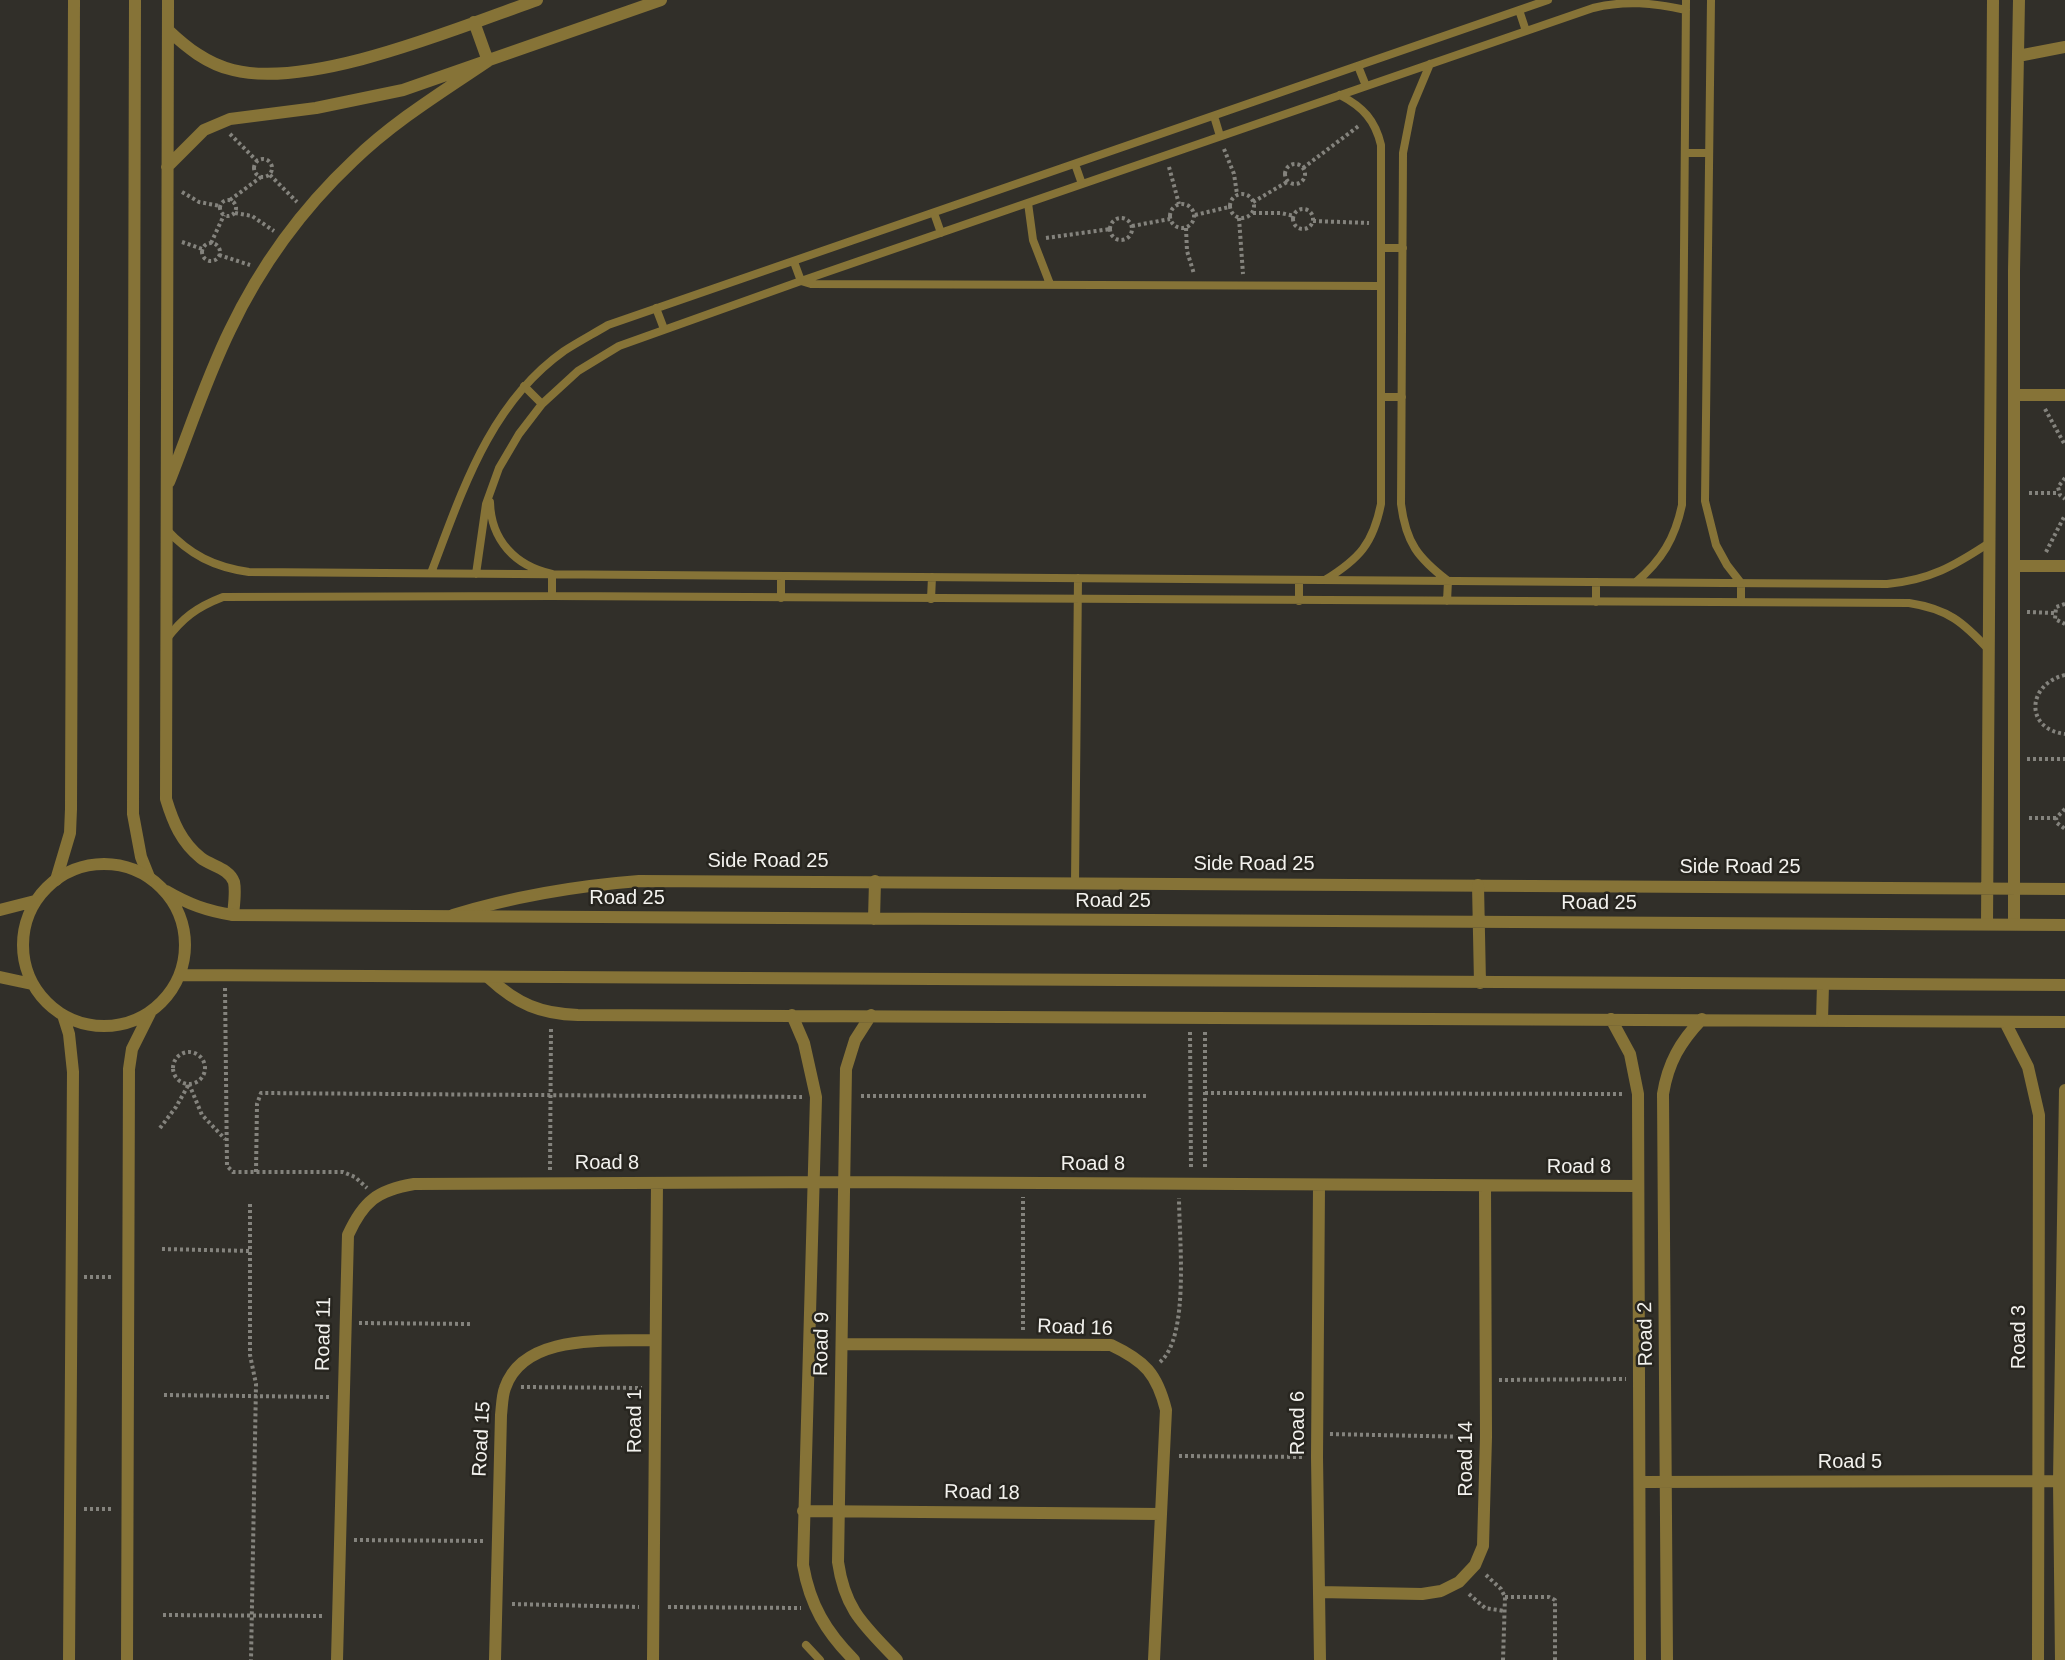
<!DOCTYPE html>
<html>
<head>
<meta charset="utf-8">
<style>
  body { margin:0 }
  canvas { display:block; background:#312f29 }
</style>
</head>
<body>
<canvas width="2065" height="1660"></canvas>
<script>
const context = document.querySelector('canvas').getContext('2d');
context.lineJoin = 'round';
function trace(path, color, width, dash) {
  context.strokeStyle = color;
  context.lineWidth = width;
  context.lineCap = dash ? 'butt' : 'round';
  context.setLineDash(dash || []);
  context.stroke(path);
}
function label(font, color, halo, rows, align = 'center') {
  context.font = font + ' Arial,sans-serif';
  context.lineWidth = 5;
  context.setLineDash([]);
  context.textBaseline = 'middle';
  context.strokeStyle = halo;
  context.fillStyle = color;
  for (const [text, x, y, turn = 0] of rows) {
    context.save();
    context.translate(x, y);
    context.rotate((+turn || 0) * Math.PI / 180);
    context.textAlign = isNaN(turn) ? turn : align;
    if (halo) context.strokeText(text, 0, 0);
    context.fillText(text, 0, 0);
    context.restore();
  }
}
trace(new Path2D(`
  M 230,134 L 257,161
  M 1224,149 L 1234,174 L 1237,194
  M254 168a9 9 0 1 1 18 0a9 9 0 1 1-18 0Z
  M1285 174a10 10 0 1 1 20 0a10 10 0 1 1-20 0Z
  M 1169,167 L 1179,204
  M 1303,168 L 1360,125
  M 270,175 L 297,202
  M 182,192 L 199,202 L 220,206
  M1230 206a12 12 0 1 1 24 0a12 12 0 1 1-24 0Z
  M 230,200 L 261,177
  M220 208a8 8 0 1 1 16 0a8 8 0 1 1-16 0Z
  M 1253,202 L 1287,182
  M1170 216a12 12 0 1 1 24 0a12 12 0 1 1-24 0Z
  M1293 219a10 10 0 1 1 20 0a10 10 0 1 1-20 0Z
  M 235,213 L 252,216 L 274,231
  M 1253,213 L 1281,213 L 1294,216
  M 1195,215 L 1229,207
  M 1239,218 L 1243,274
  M1110 229a11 11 0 1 1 22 0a11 11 0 1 1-22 0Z
  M 1313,221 L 1369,223
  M 1132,226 L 1170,219
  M 1186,228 L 1187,251 L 1194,274
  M 1046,238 L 1110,229
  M 182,242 L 202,249
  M 211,243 L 224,215
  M202 252a9 9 0 1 1 18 0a9 9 0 1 1-18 0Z
  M 219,255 L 250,265
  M 2045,409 L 2065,445
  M 2065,478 L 2058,487 L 2060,495 L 2065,499
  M 2029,493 L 2058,493
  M 2046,552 L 2065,515
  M 2065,604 L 2056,607 L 2055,619 L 2065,624
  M 2027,612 L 2054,613
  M 2065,675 C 2027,684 2024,729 2065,734
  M 2027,759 L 2065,759
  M 2065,809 L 2056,818 L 2057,823 L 2065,829
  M 2029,818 L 2056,818
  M 225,988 L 227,1166 L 233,1172 L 343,1172 L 355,1177 L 367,1188
  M 1190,1032 L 1191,1169
  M 1205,1032 L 1205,1169
  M173 1068a16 16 0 1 1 32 0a16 16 0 1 1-32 0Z
  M 189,1084 L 202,1115 L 225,1139
  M 1205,1093 L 1624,1094
  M 861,1096 L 1146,1096
  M 160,1128 L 176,1107 L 189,1084
  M 550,1170 L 551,1028
  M 256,1172 L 257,1104 L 261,1093 L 802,1097
  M 250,1204 L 250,1355 L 256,1384 L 251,1660
  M 162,1249 L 251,1251
  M 84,1277 L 113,1277
  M 359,1323 L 472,1324
  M 1023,1330 L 1023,1197
  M 1160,1362 C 1190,1337 1179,1237 1179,1198
  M 1499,1380 L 1626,1379
  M 521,1387 L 642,1388
  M 164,1395 L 329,1397
  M 1330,1434 L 1472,1437
  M 1179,1456 L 1303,1457
  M 84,1509 L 112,1509
  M 354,1540 L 485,1541
  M 1486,1575 L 1501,1589 L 1505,1597 L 1503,1660
  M 1469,1594 L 1485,1608 L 1504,1611
  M 1505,1597 L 1549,1597 L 1555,1600 L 1555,1660
  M 512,1604 L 639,1607
  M 668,1607 L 801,1608
  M 163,1615 L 324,1616`), '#84837d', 4, [3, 3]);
trace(new Path2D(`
  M 1711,0 L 1705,501 L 1716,545 L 1727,565 L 1741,583 L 1741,602
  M 1519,10 L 1526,31
  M 1430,64 L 1412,107 L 1403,153 L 1401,504 C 1406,543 1418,558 1448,581 L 1447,601
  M 1358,66 L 1366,86
  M 1214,116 L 1220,136
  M 1685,153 L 1709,153
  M 1075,164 L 1082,184
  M 1028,203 L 1033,240 L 1050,284
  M 934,213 L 941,233
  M 1381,248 L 1403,248
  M 794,262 L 801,281 L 811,284 L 1381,286
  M 656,308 L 664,329
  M 524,386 L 542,404
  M 1381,397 L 1402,397
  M 490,502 C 491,540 515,566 552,574 L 552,596
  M 166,529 C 190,555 214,567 249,572 L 1724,583 L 1887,584 C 1930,580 1954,566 1989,543
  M 431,573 C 462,492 489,404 564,351 C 578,342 593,334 608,325 L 1548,0
  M 476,574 L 486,504 L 499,468 L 519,434 L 542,404 L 578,371 L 619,346 L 801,281 L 1593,8 C 1626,0 1653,3 1686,10
  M 1325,580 C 1359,559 1373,544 1381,504 L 1381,145 C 1375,120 1363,107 1340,95
  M 1636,582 C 1662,560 1675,538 1682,505 L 1686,0
  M 781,598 L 781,576
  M 931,599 L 932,577
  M 1299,601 L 1299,580
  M 1596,602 L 1596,582
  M 166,640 C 182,618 197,607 223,597 L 552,596 L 1909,603 C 1948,609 1963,622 1989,650
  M 1075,883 L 1078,578
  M 806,1645 L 820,1660`), '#867337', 8);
trace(new Path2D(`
  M 135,0 L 133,814 L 141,857 L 149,877
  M 168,0 L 166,799 C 173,822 181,842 201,858 C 211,866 229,868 234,882 C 236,892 234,905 233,915
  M 168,30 C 186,47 207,64 233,70 C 311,90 460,27 537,0
  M 2018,56 L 2065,47
  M 167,167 L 204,130 L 230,119 L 316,108 L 403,90 L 661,0
  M 2014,395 L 2065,395
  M 169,482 C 189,432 206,379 230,330 C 260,267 302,209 353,161 C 393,122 442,92 488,61 L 474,22
  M 2014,566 L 2065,566
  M 56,880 L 70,833 L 71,809 L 74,0
  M 453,915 C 515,896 574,886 639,881 L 2065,889
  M 1987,924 L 1993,0
  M 2014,924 L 2014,271 L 2019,0
  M 489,978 C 517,1004 541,1014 578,1015 L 2065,1022
  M 792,1015 L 804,1043 L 816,1097 L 803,1565 C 810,1605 826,1632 854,1660
  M 871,1015 L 855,1040 L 846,1069 L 838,1562 C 845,1611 865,1626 897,1660
  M 1611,1019 L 1630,1054 L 1638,1094 L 1640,1660
  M 2005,1022 L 2028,1067 L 2039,1115 L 2038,1660
  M 1319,1186 L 1317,1457 L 1320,1660
  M 842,1344 L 1111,1345 C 1145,1361 1157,1374 1166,1410 L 1154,1660
  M 1641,1482 L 2059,1481
  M 803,1511 L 1161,1514
  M 1319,1592 L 1422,1594 L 1441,1591 L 1459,1582 L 1475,1565 L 1483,1546 L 1486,1437 L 1485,1186
  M 337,1660 L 348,1235 C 363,1202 377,1190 414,1184 L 845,1182 L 1637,1186
  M 495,1660 L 501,1415 C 502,1407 502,1396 505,1388 C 524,1332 608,1342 655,1340
  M 653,1660 L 657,1183
  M 1667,1660 L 1663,1094 C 1668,1063 1680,1042 1702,1019
  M 2061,1660 L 2059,1481 L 2065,1090`), '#867337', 12);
trace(new Path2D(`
  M23 945a81 81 0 1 1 162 0a81 81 0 1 1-162 0Z
  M 1478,885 L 1480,983
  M 166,891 C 188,904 207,911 233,915 L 2065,925
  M 0,910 L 35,901
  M 874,919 L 875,881
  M 180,975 L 2065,985
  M 0,977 L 32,984
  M 63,1015 L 69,1034 L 73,1072 L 69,1660
  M 1822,1020 L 1823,985
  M 127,1660 L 129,1069 L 132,1049 L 150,1013`), '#867337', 12);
label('20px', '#f3f2ee', '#27251f', [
  ["Side Road 25",768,861],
  ["Side Road 25",1254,864],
  ["Side Road 25",1740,867],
  ["Road 25",627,898],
  ["Road 25",1113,901],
  ["Road 25",1599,903],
  ["Road 8",607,1163],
  ["Road 8",1093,1164],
  ["Road 8",1579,1167],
  ["Road 16",1075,1328,2],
  ["Road 11",324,1334,-89],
  ["Road 2",1646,1334,-91],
  ["Road 3",2019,1337,-90],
  ["Road 9",822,1344,-89],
  ["Road 1",635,1421,-90],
  ["Road 6",1298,1423,-90],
  ["Road 15",482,1439,-87],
  ["Road 14",1466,1459,-90],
  ["Road 5",1850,1462],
  ["Road 18",982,1493,1]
]);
</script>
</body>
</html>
